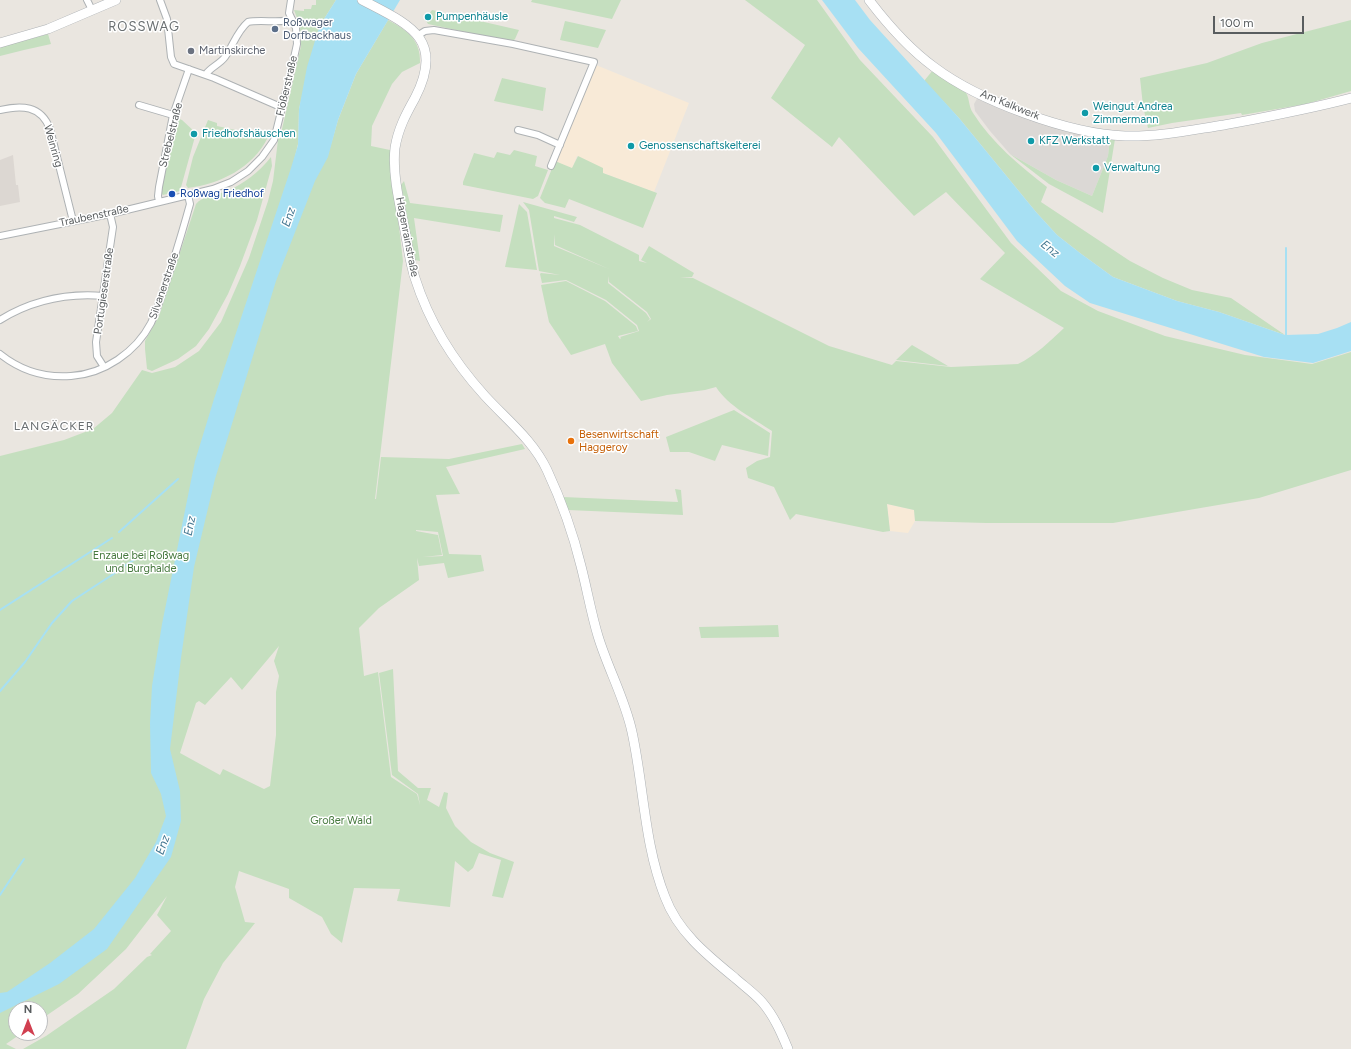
<!DOCTYPE html>
<html>
<head>
<meta charset="utf-8">
<style>
  body { margin:0 }
  #map { position:relative; width:1351px; height:1049px; overflow:hidden; background:#eae6e0; font-family:Figtree,sans-serif }
  canvas { display:block }
  .north { position:absolute; left:8px; top:1001px; width:40px; height:40px; box-sizing:border-box; background:#fff; border:1px solid #bdbebf; border-radius:50%; rotate:0deg; font-size:11px; font-weight:700; line-height:16px; text-align:center; color:#595d5f }
  .north::after { content:''; display:block; margin:auto; width:14px; height:18px; background:#d13f50; clip-path:polygon(50% 0,100% 100%,50% 72%,0 100%) }
  .scale { position:absolute; left:1213px; top:16px; width:91px; height:18px; box-sizing:border-box; border:2px solid #595d5f; border-top:0; padding-left:5px; font-size:12px; line-height:14px; white-space:nowrap; color:#595d5f; -webkit-text-stroke:3px #fff; paint-order:stroke }
</style>
</head>
<body>
<div id="map">
<canvas width="1351" height="1049"></canvas>
<div class="north">N</div>
<div class="scale">100 m</div>
</div>
<script>
const context = document.querySelector('canvas').getContext('2d');
context.lineJoin = 'round';
function fillPath(path, color) {
  context.fillStyle = color;
  context.fill(path, 'evenodd');
}
function trace(path, color, width, dash) {
  context.strokeStyle = color;
  context.lineWidth = width;
  context.lineCap = dash ? 'butt' : 'round';
  context.setLineDash(dash || []);
  context.stroke(path);
}
function label(font, color, halo, rows, align = 'center') {
  context.font = font + ' Figtree,sans-serif';
  context.lineWidth = 3;
  context.setLineDash([]);
  context.textBaseline = 'middle';
  context.strokeStyle = halo;
  context.fillStyle = color;
  for (const [text, x, y, turn = 0] of rows) {
    context.save();
    context.translate(x, y);
    context.rotate((+turn || 0) * Math.PI / 180);
    context.textAlign = isNaN(turn) ? turn : align;
    if (halo) context.strokeText(text, 0, 0);
    context.fillText(text, 0, 0);
    context.restore();
  }
}
fillPath(new Path2D(`
  M 596,65 L 689,103 L 654,192 L 603,173 L 577,156 L 572,169 L 555,161 Z
  M 887,504 L 914,510 L 915,521 L 908,533 L 890,531 Z`), '#f8ead7');
fillPath(new Path2D(`
  M 978,97 L 1110,138 L 1108,156 L 1092,196 L 1056,180 L 1010,154 L 990,131 L 975,111 L 974,104 Z`), '#dbd8d5');
fillPath(new Path2D(`
  M 13,155 L 16,185 L 18,185 L 20,202 L 0,206 L 0,160 Z`), '#dcd7d2');
fillPath(new Path2D(`
  M 316,0 L 336,0 L 324,19 L 318,31 L 299,109 L 298,144 L 294,161 L 327,158 L 338,120 L 356,74 L 388,20 C 407,30 421,40 420,63 L 402,72 L 392,84 L 372,126 L 371,146 L 390,150 L 403,261 L 375,499 L 376,499 L 381,457 L 449,459 L 522,444 L 525,449 L 446,467 L 460,494 L 436,495 L 449,554 L 481,555 L 484,571 L 448,578 L 444,563 L 419,566 L 417,558 L 419,580 L 379,608 L 359,628 L 364,676 L 378,672 L 391,777 L 417,794 L 420,805 L 418,794 L 392,775 L 379,673 L 393,669 L 398,771 L 418,788 L 431,788 L 427,800 L 439,807 L 444,792 L 448,793 L 446,808 L 455,826 L 471,842 L 490,853 L 514,862 L 503,898 L 492,896 L 501,860 L 479,853 L 473,868 L 468,872 L 455,861 L 450,907 L 397,901 L 400,889 L 354,888 L 342,943 L 331,934 L 322,917 L 289,898 L 289,889 L 239,871 L 235,887 L 245,922 L 255,923 L 223,963 L 204,999 L 186,1049 L 23,1049 L 46,1036 L 114,989 L 147,957 L 152,955 L 150,954 L 171,931 L 157,915 L 167,896 L 126,949 L 78,994 L 40,1020 L 40,1009 L 16,1009 L 16,1033 L 22,1033 L 6,1044 L 16,1049 L 0,1049 L 0,456 L 64,440 L 93,429 L 112,413 L 142,370 L 152,373 L 175,367 L 199,351 L 221,322 L 249,258 L 268,201 L 273,181 L 278,140 L 282,129 L 301,46 L 300,26 L 294,10 L 304,11 L 304,9 L 311,9 L 312,5 L 316,5 ZM 416,530 L 438,532 L 443,556 L 423,557 L 442,555 L 438,535 L 416,531 ZM 279,646 L 274,661 L 279,676 L 276,692 L 276,735 L 270,786 L 264,789 L 223,769 L 220,775 L 180,753 L 196,703 L 199,701 L 205,705 L 231,677 L 242,690 Z
  M 532,0 L 621,0 L 612,19 L 531,2 Z
  M 745,0 L 817,0 L 860,60 L 933,137 L 1011,243 L 1061,291 L 1098,311 L 1165,336 L 1245,355 L 1312,364 L 1351,352 L 1351,470 L 1259,498 L 1113,523 L 986,523 L 915,521 L 914,510 L 887,504 L 890,531 L 883,532 L 796,514 L 790,520 L 774,487 L 748,478 L 746,468 L 757,461 L 770,457 L 772,431 C 754,419 728,406 716,387 L 705,390 L 667,395 L 641,401 L 612,363 L 605,344 L 571,355 L 549,322 L 541,285 L 566,281 L 605,301 L 636,326 L 638,331 L 618,336 L 620,339 L 621,338 L 620,337 L 639,331 L 637,325 L 606,300 L 566,280 L 542,283 L 540,274 L 541,273 L 560,275 L 539,271 L 529,210 L 523,202 L 577,217 L 574,222 L 554,216 L 554,218 L 580,225 L 639,255 L 639,261 L 647,263 L 641,260 L 649,246 L 694,273 L 692,277 L 680,277 L 693,278 L 829,346 L 892,365 L 896,361 L 951,367 L 1018,364 C 1035,356 1050,341 1064,328 L 980,279 L 1005,253 L 946,192 L 914,216 L 839,137 L 832,147 L 771,98 L 805,45 ZM 554,234 L 555,245 L 609,269 L 554,246 ZM 609,276 L 609,282 L 647,312 L 651,319 L 647,322 L 650,319 L 646,313 L 608,283 Z
  M 432,10 L 519,30 L 515,39 L 512,42 L 428,24 L 425,19 Z
  M 1351,20 L 1351,91 L 1306,104 L 1242,115 L 1241,113 L 1172,123 L 1148,128 L 1143,106 L 1140,78 L 1207,63 L 1262,43 Z
  M 565,21 L 606,30 L 598,48 L 560,40 Z
  M 48,34 L 51,44 L 24,50 L 0,56 L 0,47 Z
  M 933,70 C 942,76 956,83 964,90 C 970,96 968,106 973,113 C 992,143 1020,166 1047,187 L 1041,202 L 1130,261 L 1163,278 L 1192,290 L 1231,298 L 1285,335 L 1219,312 L 1177,301 L 1113,277 L 1080,253 L 1057,235 L 1036,212 L 959,118 L 924,81 Z
  M 502,78 L 546,88 L 543,111 L 494,101 Z
  M 175,117 L 182,120 L 196,133 L 180,191 L 163,195 L 161,193 L 161,187 Z
  M 208,120 L 217,123 L 217,126 L 268,137 C 253,168 220,184 188,188 L 186,185 L 193,157 Z
  M 1110,138 L 1115,139 L 1103,213 L 1049,184 L 1010,154 L 1056,180 L 1092,196 L 1108,156 Z
  M 514,150 L 537,156 L 535,166 L 548,170 L 538,196 L 533,199 L 463,185 L 463,182 L 474,153 L 494,158 L 497,152 L 510,155 Z
  M 578,156 L 603,168 L 603,173 L 657,193 L 643,228 L 569,199 L 565,208 L 545,203 L 540,198 L 555,161 L 572,168 Z
  M 271,157 L 272,166 L 257,220 L 240,266 L 228,294 L 209,329 L 196,346 L 178,359 L 152,371 L 147,369 L 145,349 L 145,341 L 159,316 L 196,204 C 202,196 217,195 227,191 C 244,184 259,172 271,157 Z
  M 404,181 L 410,203 L 503,215 L 500,232 L 414,218 L 420,261 L 415,260 L 401,185 Z
  M 519,204 L 527,212 L 537,270 L 505,267 Z
  M 912,345 L 948,366 L 896,360 Z
  M 734,410 L 770,433 L 768,456 L 722,445 L 715,461 L 689,452 L 670,452 L 666,437 Z
  M 675,489 L 681,490 L 683,515 L 568,510 L 563,497 L 678,502 Z
  M 778,625 L 779,637 L 701,638 L 699,627 Z`), '#c5dfbf');
fillPath(new Path2D(`
  M 336,0 L 400,0 L 356,74 L 338,120 L 328,157 L 315,181 L 276,281 L 215,479 L 194,567 L 181,658 L 170,749 L 180,791 L 181,821 L 171,857 L 107,949 L 59,984 L 0,1013 L 0,993 L 7,992 L 50,963 L 94,929 L 135,878 L 156,842 L 166,816 L 161,794 L 151,773 L 150,723 L 152,686 L 162,624 L 195,461 L 214,399 L 291,168 L 298,145 L 299,109 L 307,67 L 318,31 L 324,19 Z
  M 822,0 L 855,0 L 870,20 L 959,118 L 1036,212 L 1057,235 L 1080,253 L 1113,277 L 1177,301 L 1219,312 L 1285,335 L 1318,334 L 1337,328 L 1351,322 L 1351,351 L 1313,363 L 1264,357 L 1090,303 L 1065,286 L 1017,241 L 936,133 L 858,48 Z`), '#a7e0f3');
trace(new Path2D(`
  M 1286,248 L 1286,336
  M 119,532 L 178,479
  M 123,567 L 143,554
  M 0,610 L 112,538
  M 0,691 L 25,662 L 52,623 L 72,601 L 115,573
  M 0,895 L 24,859`), '#a7e0f3', 2);
const street = new Path2D(`
  M 87,0 L 92,10
  M 160,0 L 167,19 L 171,57 L 174,64 L 214,78 L 276,105 L 283,106
  M 417,36 L 425,31 L 434,30 L 513,44 L 594,62 L 551,166
  M 206,74 C 211,67 220,64 225,57 C 233,46 237,31 248,22 C 260,19 284,24 292,19
  M 139,105 L 173,115
  M 0,110 C 21,105 41,105 50,129 L 73,221
  M 518,130 L 538,135 L 560,145
  M 159,202 L 158,196 L 159,187 L 173,115 L 189,69
  M 0,236 L 110,214 L 213,189 L 231,182 L 248,171 L 262,157 L 274,140 L 292,67 L 297,44 L 296,28 L 289,13 L 291,0
  M 0,320 C 31,301 66,293 103,296
  M 0,354 C 20,370 45,378 71,376 C 104,374 136,352 151,323 C 159,306 164,288 170,271 C 177,249 184,226 190,204 L 188,195
  M 104,367 L 97,356 L 96,342 L 113,227 L 110,214`);
const secondary = new Path2D(`
  M 362,0 C 408,24 446,38 415,98 C 406,114 398,129 395,148 C 392,173 400,206 405,231 C 408,247 410,263 415,278 C 429,322 454,362 485,396 C 507,420 533,440 547,470 C 561,500 573,533 581,566 C 587,589 591,613 598,636 C 608,669 625,699 632,732 C 644,787 644,844 665,897 C 678,932 707,955 735,978 C 744,986 754,993 762,1002 C 774,1016 781,1032 788,1049
  M 869,0 C 888,25 908,48 934,67 C 979,101 1069,134 1125,136 C 1158,137 1191,130 1224,125 C 1266,117 1309,109 1351,98
  M 0,43 L 48,29 L 116,0`);
trace(street, '#aeb2b4', 8);
trace(secondary, '#adb1b4', 10);
trace(street, '#fff', 6);
trace(secondary, '#fff', 9);
for (const [x, y, r, color] of [
  [428,17,4,"#0f9aa8"],
  [275,29,4,"#5c6f8a"],
  [191,51,4,"#6b7280"],
  [1085,113,4,"#0f9aa8"],
  [194,134,4,"#0f9aa8"],
  [1031,141,4,"#0f9aa8"],
  [631,146,4,"#0f9aa8"],
  [1096,168,4,"#0f9aa8"],
  [172,194,4,"#1a4fb4"],
  [571,441,4,"#e8710a"]
]) {
  const dot = new Path2D();
  dot.arc(x, y, r, 0, 2 * Math.PI);
  context.fillStyle = color;
  context.fill(dot);
  trace(dot, '#fff', 1.5);
}
label('11px', '#0d838f', '#fff', [
  ["Pumpenhäusle",436,17],
  ["Weingut Andrea",1093,107],
  ["Zimmermann",1093,120],
  ["Friedhofshäuschen",202,134],
  ["KFZ Werkstatt",1039,141],
  ["Genossenschaftskelterei",639,146],
  ["Verwaltung",1104,168]
], 'left');
label('11px', '#4e5e75', '#fff', [
  ["Roßwager",283,23],
  ["Dorfbackhaus",283,36]
], 'left');
label('11px', '#5b616d', '#fff', [
  ["Martinskirche",199,51]
], 'left');
label('11px', '#595d5f', '#fff', [
  ["Flößerstraße",287,86,-77],
  ["Am Kalkwerk",1010,105,22],
  ["Strebelstraße",171,135,-76],
  ["Weinring",53,146,74],
  ["Traubenstraße",94,216,-12],
  ["Hagenrainstraße",407,237,79],
  ["Silvanerstraße",164,286,-71],
  ["Portugieserstraße",104,291,-82]
]);
label('11px', '#164399', '#fff', [
  ["Roßwag Friedhof",180,194]
], 'left');
label('11px', '#c56008', '#fff', [
  ["Besenwirtschaft",579,435],
  ["Haggeroy",579,448]
], 'left');
label('11px', '#46793e', '#fff', [
  ["Enzaue bei Roßwag",141,556],
  ["und Burghalde",141,569],
  ["Großer Wald",341,821]
]);
label('italic 12px', '#437791', '#fff', [
  ["Enz",289,217,-71],
  ["Enz",1050,249,38],
  ["Enz",190,526,-78],
  ["Enz",163,845,-70]
]);
context.letterSpacing = '1px';
label('12px', '#6a6f71', '#fff', [
  ["LANGÄCKER",54,426]
]);
context.letterSpacing = '0px';
context.letterSpacing = '1px';
label('13px', '#6a6f71', '#fff', [
  ["ROSSWAG",144,27]
]);
context.letterSpacing = '0px';
</script>
</body>
</html>
